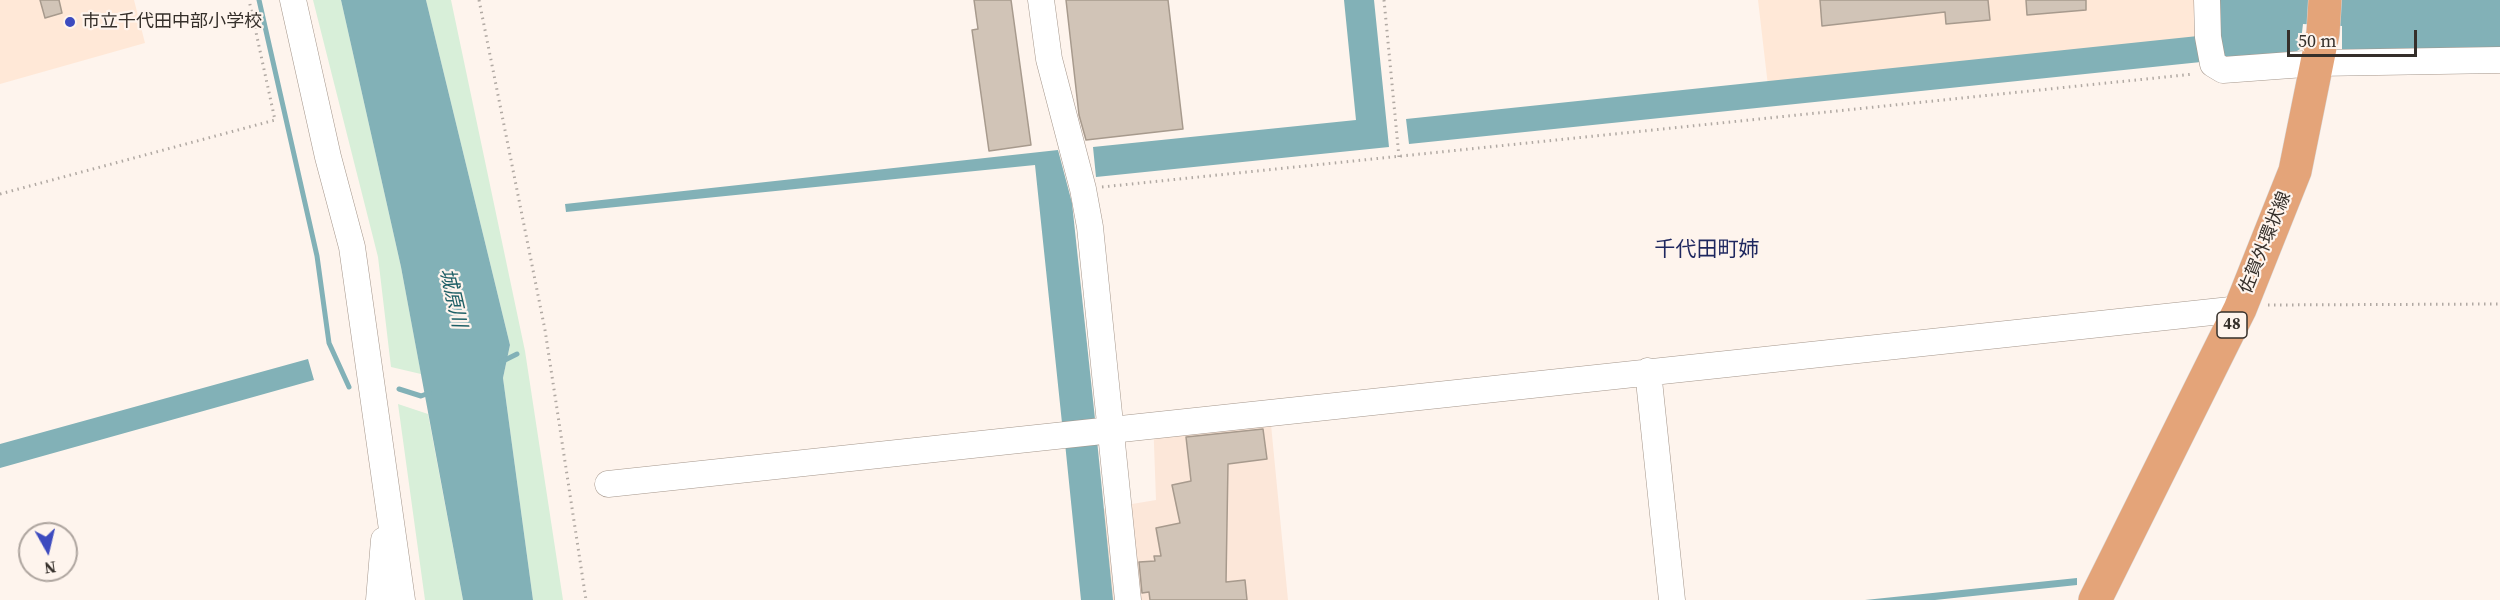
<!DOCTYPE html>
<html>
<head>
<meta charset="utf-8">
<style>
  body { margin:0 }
  #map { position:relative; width:2500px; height:600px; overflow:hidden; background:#fef4ed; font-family:"Source Serif 4",serif }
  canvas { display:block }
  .north { position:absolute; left:18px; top:522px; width:60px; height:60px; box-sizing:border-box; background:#fef4ed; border:2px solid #aea59f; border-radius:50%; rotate:172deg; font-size:16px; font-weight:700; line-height:24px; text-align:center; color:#352f2a }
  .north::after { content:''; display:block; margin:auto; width:21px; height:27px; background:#3d4bbf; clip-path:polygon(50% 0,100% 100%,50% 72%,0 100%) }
  .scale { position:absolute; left:2287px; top:30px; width:130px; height:27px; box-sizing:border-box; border:3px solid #352f2a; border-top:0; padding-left:8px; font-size:18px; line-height:21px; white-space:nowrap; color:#352f2a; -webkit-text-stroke:4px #fef4ed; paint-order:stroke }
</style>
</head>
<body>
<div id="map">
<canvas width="2500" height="600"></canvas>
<div class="north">N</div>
<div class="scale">50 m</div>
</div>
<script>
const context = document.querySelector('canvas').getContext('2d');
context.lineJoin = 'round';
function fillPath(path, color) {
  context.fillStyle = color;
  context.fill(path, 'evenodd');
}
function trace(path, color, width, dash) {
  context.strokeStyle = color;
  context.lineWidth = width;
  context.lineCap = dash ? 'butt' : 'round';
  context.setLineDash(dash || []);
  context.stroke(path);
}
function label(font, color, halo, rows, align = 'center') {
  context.font = font + ' "Source Serif 4","Noto Sans JP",serif';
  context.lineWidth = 4.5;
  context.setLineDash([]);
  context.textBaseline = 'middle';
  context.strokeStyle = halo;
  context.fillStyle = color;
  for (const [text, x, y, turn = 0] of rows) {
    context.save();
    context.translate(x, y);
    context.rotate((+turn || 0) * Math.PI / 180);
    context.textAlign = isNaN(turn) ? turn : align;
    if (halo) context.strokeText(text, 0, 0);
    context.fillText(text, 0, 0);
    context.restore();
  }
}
fillPath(new Path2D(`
  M 1269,404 L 1288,600 L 1105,600 L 1096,510 L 1156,500 L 1153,417 Z`), '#fce7d9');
fillPath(new Path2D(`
  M 0,0 L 134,0 L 145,43 L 0,84 Z
  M 1758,0 L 2198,0 L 2199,40 L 1768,86 Z`), '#ffe8d7');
fillPath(new Path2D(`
  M 313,0 L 341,0 L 401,267 L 421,374 L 391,367 L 378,257 Z
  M 426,0 L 451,0 L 525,351 L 563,600 L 533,600 L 503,378 L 510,345 Z
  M 398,404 L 428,414 L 463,600 L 425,600 Z`), '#d8efd9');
fillPath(new Path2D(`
  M 341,0 L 426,0 L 510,345 L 503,378 L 533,600 L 463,600 L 401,267 Z
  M 1344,0 L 1374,0 L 1389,147 L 1096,177 L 1093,147 L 1356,120 Z
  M 2216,0 L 2500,0 L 2500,50 L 2342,51 L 2342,26 L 2303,24 L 2300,49 L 2294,53 L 2225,60 L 2220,56 Z
  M 2198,36 L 2201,62 L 1409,144 L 1406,119 Z
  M 1058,150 L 1072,203 L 1095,419 L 1062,423 L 1035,165 L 566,212 L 565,204 Z
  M 308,359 L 314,380 L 0,468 L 0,444 Z
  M 1097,440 L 1113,600 L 1081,600 L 1065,443 Z
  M 2077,578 L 2077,585 L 1935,600 L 1865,600 Z`), '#82b1b7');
trace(new Path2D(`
  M 259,0 L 317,256 L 329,343 L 349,387
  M 501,362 L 517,354
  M 399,389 L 421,396 L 429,393`), '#82b1b7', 5);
const building = new Path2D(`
  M 40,0 L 59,0 L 62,13 L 45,18 Z
  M 974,0 L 1011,0 L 1031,145 L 989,151 L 972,30 L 978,29 Z
  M 1066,0 L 1168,0 L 1183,129 L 1086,140 L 1079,115 Z
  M 1820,0 L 1988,0 L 1990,20 L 1946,24 L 1945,12 L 1822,26 Z
  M 2026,0 L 2086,0 L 2086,10 L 2027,15 Z
  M 1263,429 L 1267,459 L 1228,464 L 1226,582 L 1245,580 L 1247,600 L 1150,600 L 1149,592 L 1142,593 L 1139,562 L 1155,561 L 1154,556 L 1161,556 L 1156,528 L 1180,523 L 1172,485 L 1191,481 L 1186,437 Z`);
fillPath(building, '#d1c4b7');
trace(building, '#a79a8d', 1.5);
const minor = new Path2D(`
  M 293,0 L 328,157 L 352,247 L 402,600
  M 1041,0 L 1049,59 L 1083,189 L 1090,227 L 1128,600
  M 2207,0 L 2208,37 L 2213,64 L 2223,70 L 2318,63 L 2500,60
  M 1648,371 L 1672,600
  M 608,484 L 2240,309
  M 379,600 L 384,540`);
const major = new Path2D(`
  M 2095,600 L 2240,309 L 2295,171 L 2323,33 L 2325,0`);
trace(minor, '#a5978c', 27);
trace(major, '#d7d5d4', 34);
trace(new Path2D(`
  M 479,0 L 545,330 L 586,600
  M 1384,0 L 1399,157
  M 1102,187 L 2194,74
  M 0,194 L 275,120 L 249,0
  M 2268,305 L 2500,304`), '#b1a9a3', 3, [1.5, 4.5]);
trace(minor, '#fff', 26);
trace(major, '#e4a479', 33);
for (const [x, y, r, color] of [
  [70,22,6,"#3d4bbf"]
]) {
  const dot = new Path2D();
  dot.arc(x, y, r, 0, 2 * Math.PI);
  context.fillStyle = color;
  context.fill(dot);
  trace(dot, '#fef4ed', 2);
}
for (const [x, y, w] of [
  [2232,325,30]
]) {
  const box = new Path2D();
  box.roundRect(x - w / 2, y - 13, w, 26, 4.5);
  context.fillStyle = '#fef4ed';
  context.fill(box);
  trace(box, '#352f2a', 1.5);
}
label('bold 16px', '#352f2a', null, [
  ["48",2232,325]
]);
label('18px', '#352f2a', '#fef4ed', [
  ["市立千代田中部小学校",82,22]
], 'left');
label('18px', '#352f2a', '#fef4ed', [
  ["佐賀外環状線",2266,243,-68]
]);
label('italic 20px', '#1e5f66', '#fef4ed', [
  ["城原川",452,298,77]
]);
label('21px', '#1e275f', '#fef4ed', [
  ["千代田町姉",1707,251]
]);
</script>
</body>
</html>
